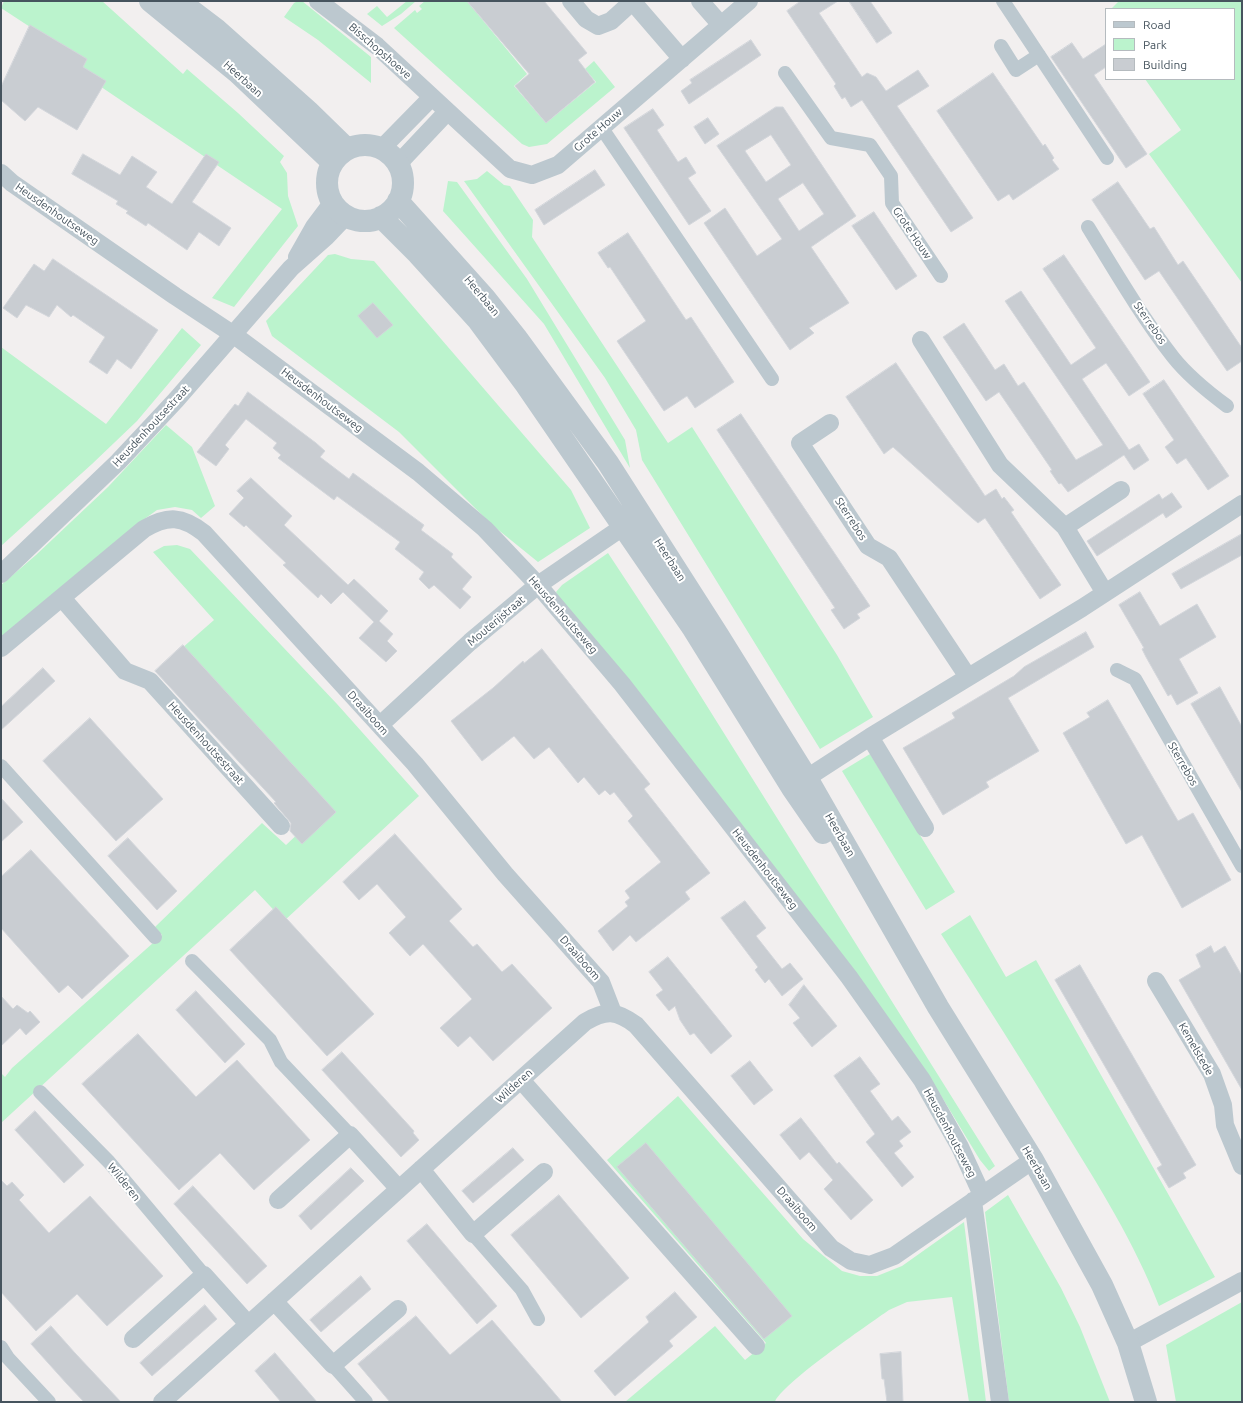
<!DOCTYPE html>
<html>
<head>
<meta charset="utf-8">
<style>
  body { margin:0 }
  #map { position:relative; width:1243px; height:1403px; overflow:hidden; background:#f2efef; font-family:Ubuntu,sans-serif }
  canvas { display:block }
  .frame { position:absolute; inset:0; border:2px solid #46545e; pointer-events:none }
  .legend { position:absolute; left:1105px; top:8px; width:130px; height:72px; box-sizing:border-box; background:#fff; border:1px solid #b5bbbf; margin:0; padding:5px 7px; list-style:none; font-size:12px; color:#46545e }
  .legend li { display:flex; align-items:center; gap:8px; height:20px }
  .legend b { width:20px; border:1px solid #b5bbbf }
</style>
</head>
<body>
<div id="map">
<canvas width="1243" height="1403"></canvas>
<div class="frame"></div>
<ul class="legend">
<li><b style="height:5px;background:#bcc8cf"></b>Road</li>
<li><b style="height:11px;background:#bbf3cd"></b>Park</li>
<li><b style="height:11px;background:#c9cdd2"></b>Building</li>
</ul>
</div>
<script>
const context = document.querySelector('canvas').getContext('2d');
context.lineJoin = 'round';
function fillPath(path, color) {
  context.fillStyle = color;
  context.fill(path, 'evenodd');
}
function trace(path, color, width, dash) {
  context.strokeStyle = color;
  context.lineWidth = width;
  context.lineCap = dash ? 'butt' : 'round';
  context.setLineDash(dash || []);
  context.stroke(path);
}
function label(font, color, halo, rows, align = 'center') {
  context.font = font + ' Ubuntu,sans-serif';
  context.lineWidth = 4;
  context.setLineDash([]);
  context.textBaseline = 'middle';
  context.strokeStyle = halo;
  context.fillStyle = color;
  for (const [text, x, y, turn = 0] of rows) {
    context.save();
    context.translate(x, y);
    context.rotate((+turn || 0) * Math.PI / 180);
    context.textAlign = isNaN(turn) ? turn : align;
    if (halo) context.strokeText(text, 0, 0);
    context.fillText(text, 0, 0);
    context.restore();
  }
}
fillPath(new Path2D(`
  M 4,1 L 102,1 L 183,74 L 187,69 L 238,113 L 284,156 L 280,162 L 287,173 L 288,196 L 298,226 L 234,307 L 212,298 L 282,209 L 79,72 L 47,38 L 1,8 Z
  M 298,1 L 302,1 L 371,57 L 371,83 L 318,40 L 284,17 L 294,3 Z
  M 407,1 L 416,1 L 401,14 L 382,26 L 367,14 L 377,6 L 387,17 Z
  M 425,1 L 467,1 L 527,74 L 514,86 L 546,123 L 596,82 L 585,69 L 594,61 L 615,87 L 547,144 L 529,147 L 522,144 L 394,28 L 415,10 L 417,13 L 422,9 L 419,6 Z
  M 1119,1 L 1242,1 L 1242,283 L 1149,154 L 1181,130 L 1145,79 L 1234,79 L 1234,9 L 1111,9 Z
  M 487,171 L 504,185 L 510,186 L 533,220 L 532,237 L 668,443 L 692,427 L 837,655 L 873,717 L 820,749 L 642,460 L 636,430 L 605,378 L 464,181 L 477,179 Z
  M 448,181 L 457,182 L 527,279 L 625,440 L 630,468 L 544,324 L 443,211 Z
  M 335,254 L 351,259 L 374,261 L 571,490 L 590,528 L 538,562 L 491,524 L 399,432 L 272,336 L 266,321 L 328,255 Z
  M 182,328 L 201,345 L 137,421 L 92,464 L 1,546 L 1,347 L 106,424 Z
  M 166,425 L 192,447 L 215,506 L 201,518 L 192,510 L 175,507 L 157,510 L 132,528 L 1,637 L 1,585 L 36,555 L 108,487 Z
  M 177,545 L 190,549 L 337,704 L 419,796 L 284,921 L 255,890 L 1,1123 L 1,1073 L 5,1077 L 12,1068 L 162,935 L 155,927 L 262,823 L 286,845 L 302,830 L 156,671 L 214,620 L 153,552 L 164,546 Z
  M 608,553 L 670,647 L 995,1166 L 989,1171 L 980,1160 L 940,1094 L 558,596 L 556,592 L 562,585 Z
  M 870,754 L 955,892 L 926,910 L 842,771 Z
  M 970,915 L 1006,977 L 1036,960 L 1215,1277 L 1159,1306 C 1135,1243 1098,1185 1063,1128 C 1023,1062 982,998 941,934 Z
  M 678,1096 L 803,1239 L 842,1271 L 860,1276 L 877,1276 L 902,1266 L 964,1222 L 986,1402 L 969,1402 L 952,1297 L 907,1302 L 889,1310 C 869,1324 780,1385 775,1402 L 625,1402 L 715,1326 L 745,1360 L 766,1343 L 607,1160 Z
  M 1008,1195 L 1061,1288 L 1080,1327 L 1110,1402 L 1009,1402 L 985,1212 Z
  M 1242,1302 L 1242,1402 L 1176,1402 L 1166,1345 Z`), '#bbf3cd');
const building = new Path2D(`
  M 467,1 L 544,1 L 587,53 L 578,60 L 595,82 L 546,123 L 515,86 L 529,74 Z
  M 801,1 L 838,1 L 819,13 L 862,77 L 867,73 L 876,77 L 886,91 L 918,70 L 929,86 L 897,106 L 973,218 L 951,232 L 862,100 L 851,107 L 845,97 L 842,99 L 834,86 L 836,84 L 787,11 Z
  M 849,1 L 870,1 L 892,33 L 877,43 Z
  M 30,25 L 87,59 L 83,67 L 106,81 L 77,130 L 38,107 L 25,121 L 1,100 L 1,87 Z
  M 751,40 L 761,55 L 689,104 L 681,91 L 692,83 L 690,80 Z
  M 1072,43 L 1083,59 L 1106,44 L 1106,67 L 1094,75 L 1147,154 L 1126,168 L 1051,57 Z
  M 993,73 L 1043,146 L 1045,144 L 1054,158 L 1052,160 L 1059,169 L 1013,200 L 1009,194 L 998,201 L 937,111 Z
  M 776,107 L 783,107 L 856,216 L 811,247 L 849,303 L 809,328 L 814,333 L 790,350 L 704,223 L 725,208 L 757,256 L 782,239 L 717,146 ZM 771,135 L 791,165 L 766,182 L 745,151 ZM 803,183 L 824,214 L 799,231 L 778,199 Z
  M 653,109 L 664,125 L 657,130 L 678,162 L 686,157 L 696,173 L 688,178 L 711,211 L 689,225 L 624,128 Z
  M 708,118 L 719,134 L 705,144 L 694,127 Z
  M 83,154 L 120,175 L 132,156 L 157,172 L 146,187 L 172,204 L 206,154 L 219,162 L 192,202 L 231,228 L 219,246 L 199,232 L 187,250 L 148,223 L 146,226 L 126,213 L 128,211 L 116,204 L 118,201 L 72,174 Z
  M 595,170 L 605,185 L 544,225 L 535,210 Z
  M 1118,182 L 1150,229 L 1154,227 L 1178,265 L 1183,261 L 1242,348 L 1242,361 L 1227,371 L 1159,271 L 1145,280 L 1092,200 Z
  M 874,212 L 917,276 L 896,290 L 852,226 Z
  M 628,233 L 686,320 L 691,317 L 734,382 L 695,408 L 687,396 L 664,411 L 617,341 L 646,321 L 610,267 L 608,268 L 598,253 Z
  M 1064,255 L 1150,382 L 1129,396 L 1106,363 L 1082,379 L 1129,450 L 1139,444 L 1149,460 L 1134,470 L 1124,455 L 1068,492 L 1061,483 L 1059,484 L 1050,471 L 1052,470 L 999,392 L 986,401 L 943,337 L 964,323 L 995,370 L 1004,364 L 1018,386 L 1024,382 L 1076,460 L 1103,445 L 1005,301 L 1021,291 L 1071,365 L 1096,348 L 1043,269 Z
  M 53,259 L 158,330 L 131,369 L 117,359 L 107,374 L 89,362 L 105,337 L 73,315 L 71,317 L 57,305 L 49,317 L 26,305 L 17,318 L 3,308 L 34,264 L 44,271 Z
  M 373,303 L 393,325 L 377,338 L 358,316 Z
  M 896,363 L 985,496 L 996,489 L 1002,499 L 1004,497 L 1014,510 L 1011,512 L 1061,585 L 1040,599 L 985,518 L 978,523 L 972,518 L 893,447 L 884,454 L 846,397 Z
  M 1164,380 L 1229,476 L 1208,490 L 1186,458 L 1177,464 L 1165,447 L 1174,440 L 1143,394 Z
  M 248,392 L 316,443 L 325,451 L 320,457 L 349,479 L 353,473 L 424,525 L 421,530 L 453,554 L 451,557 L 472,577 L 462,589 L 471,597 L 460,609 L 434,585 L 429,589 L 419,579 L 424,572 L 395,549 L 400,542 L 337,496 L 334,500 L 278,458 L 281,455 L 273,448 L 277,443 L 246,419 L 225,445 L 229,449 L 216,466 L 197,452 L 235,404 L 238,406 Z
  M 741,414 L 870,606 L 857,614 L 860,618 L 844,629 L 831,610 L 835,608 L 717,430 Z
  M 251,478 L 292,516 L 284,525 L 348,585 L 354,579 L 388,611 L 379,621 L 393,634 L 387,641 L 397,651 L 386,662 L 359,638 L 374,622 L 343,592 L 331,604 L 321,594 L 318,598 L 283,565 L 286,563 L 246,525 L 244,527 L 229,514 L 244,498 L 237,491 Z
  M 1172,493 L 1182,507 L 1166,518 L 1163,513 L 1097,556 L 1087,541 L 1159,494 L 1162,499 Z
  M 1242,534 L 1242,555 L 1181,589 L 1172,574 Z
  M 1140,592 L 1160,626 L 1197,604 L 1216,637 L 1179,659 L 1198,693 L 1177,705 L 1171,694 L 1168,696 L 1146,657 L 1142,649 L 1144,648 L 1119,605 Z
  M 1086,632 L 1094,647 L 1008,698 L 1039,751 L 986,782 L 989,787 L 943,815 L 903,748 L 955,718 L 952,713 L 1014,676 L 1024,667 Z
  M 183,645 L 336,812 L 302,844 L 290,831 L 291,823 L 274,803 L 276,802 L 155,671 Z
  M 542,649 L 650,784 L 644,789 L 710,873 L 685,892 L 690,899 L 636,942 L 630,935 L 613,951 L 598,931 L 628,906 L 625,902 L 630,898 L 625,891 L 661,862 L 628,821 L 633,816 L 614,792 L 610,795 L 605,790 L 599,795 L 584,777 L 578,783 L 549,747 L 534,759 L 514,736 L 482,761 L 451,721 L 493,688 L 523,661 L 524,663 Z
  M 43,668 L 55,681 L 1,730 L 1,707 Z
  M 1220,687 L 1242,727 L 1242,792 L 1191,704 Z
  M 1108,700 L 1178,821 L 1193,813 L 1231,880 L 1182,908 L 1142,835 L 1126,844 L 1063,733 L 1090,717 L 1087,713 Z
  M 90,718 L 163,799 L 116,841 L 43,761 Z
  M 1,798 L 23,822 L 1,842 Z
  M 395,834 L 462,909 L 449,921 L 473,947 L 477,944 L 502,972 L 512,964 L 552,1008 L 493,1061 L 470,1036 L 458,1047 L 440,1028 L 472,999 L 423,944 L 410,956 L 389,933 L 406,917 L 377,884 L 359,900 L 343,882 Z
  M 128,838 L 177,891 L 157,910 L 108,856 Z
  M 31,850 L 129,956 L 82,999 L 68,985 L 59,993 L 1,928 L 1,877 Z
  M 745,901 L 766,928 L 756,936 L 782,969 L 790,963 L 803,979 L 782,996 L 769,979 L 765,983 L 755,970 L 758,967 L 721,918 Z
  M 276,907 L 374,1014 L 327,1056 L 230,950 Z
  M 1211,946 L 1214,953 L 1225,946 L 1242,976 L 1242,1090 L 1179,980 L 1201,967 L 1196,955 Z
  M 668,957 L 732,1036 L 711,1054 L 694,1033 L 690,1035 L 680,1020 L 675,1006 L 669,1011 L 656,995 L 663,990 L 649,972 Z
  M 1080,965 L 1196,1165 L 1183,1173 L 1186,1178 L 1169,1188 L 1157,1168 L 1162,1165 L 1055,980 Z
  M 804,985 L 837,1026 L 812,1047 L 793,1023 L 800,1018 L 789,1005 Z
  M 196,991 L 245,1044 L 225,1063 L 176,1010 Z
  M 1,996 L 13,1009 L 17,1005 L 28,1013 L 30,1011 L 40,1022 L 26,1035 L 20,1028 L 1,1046 Z
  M 138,1034 L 196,1097 L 237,1060 L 310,1140 L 254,1190 L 220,1153 L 179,1190 L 82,1084 Z
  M 342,1052 L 414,1131 L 413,1133 L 419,1140 L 401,1157 L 322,1070 Z
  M 860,1057 L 880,1084 L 870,1091 L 892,1121 L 898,1116 L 911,1132 L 899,1141 L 903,1146 L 894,1153 L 914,1177 L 902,1187 L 866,1142 L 875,1134 L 834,1076 Z
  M 750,1061 L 773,1090 L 754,1105 L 731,1076 Z
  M 35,1111 L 84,1165 L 64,1183 L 15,1130 Z
  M 801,1118 L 837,1164 L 839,1162 L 873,1200 L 851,1220 L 824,1189 L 833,1180 L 809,1152 L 800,1160 L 780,1135 Z
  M 646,1143 L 792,1316 L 764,1339 L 617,1167 Z
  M 513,1148 L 524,1160 L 473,1203 L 462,1191 Z
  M 351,1168 L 364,1181 L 311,1230 L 299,1216 Z
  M 1,1180 L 7,1186 L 12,1182 L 24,1195 L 19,1200 L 49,1233 L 90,1196 L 163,1276 L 107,1326 L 77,1294 L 36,1331 L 1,1292 Z
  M 193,1186 L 267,1266 L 247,1284 L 174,1204 Z
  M 559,1195 L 629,1278 L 581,1318 L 511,1235 Z
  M 427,1224 L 497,1306 L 477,1324 L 407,1241 Z
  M 361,1276 L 371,1289 L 321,1332 L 310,1320 Z
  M 675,1292 L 697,1317 L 669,1341 L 673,1346 L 615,1396 L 594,1371 L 649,1322 L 646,1317 Z
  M 205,1305 L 217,1319 L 152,1376 L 140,1363 Z
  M 416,1316 L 450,1355 L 492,1320 L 562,1402 L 390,1402 L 358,1364 Z
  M 51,1326 L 75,1353 L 121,1402 L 84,1402 L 67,1384 L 31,1344 Z
  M 901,1352 L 903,1402 L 887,1402 L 884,1379 L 882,1379 L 880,1354 Z
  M 275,1353 L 317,1402 L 281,1402 L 255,1371 Z`);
fillPath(building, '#c9cdd2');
trace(building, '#d3d6db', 1);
trace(new Path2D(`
  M 1003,1 L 1107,158
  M 1001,46 L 1016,70 L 1039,55
  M 785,73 L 831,138 L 870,145 L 891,176 L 892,203 L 941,276
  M 601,127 L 772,379
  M 1088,227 C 1115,271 1141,316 1173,357 C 1188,376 1208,392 1227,406
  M 1117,670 L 1135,679 L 1242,866
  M 1,766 L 155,937
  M 192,961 L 270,1040 L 281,1062 L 350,1135
  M 40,1092 L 109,1162 L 204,1275
  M 473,1234 L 522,1290 L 538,1319
  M 1,1347 L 8,1358 L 49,1402
  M 333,1365 L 366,1402`), '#bcc8cf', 14);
trace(new Path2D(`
  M 318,1 L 377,46 L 510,169 L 532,175 L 558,165 L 749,1
  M 571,1 L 586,19 L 598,26 L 611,21 L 633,1
  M 632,1 L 682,59
  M 700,1 L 721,25
  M 382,148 L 432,97
  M 398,164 L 447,112
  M 1,173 L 12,183 L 175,296 L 234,335 L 418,472 L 485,529 L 538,585 L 622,684 L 849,977 L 922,1080 L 960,1147 L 982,1195
  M 297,257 L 314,227 L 332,203
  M 921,340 L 1000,465 L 1065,527 L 1105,593
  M 830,423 L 800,443 L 868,546 L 889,558 L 968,677
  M 1065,527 L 1121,490
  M 1,574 L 118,462 L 176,400 L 291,268 L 326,237 L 346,216
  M 62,598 L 125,671 L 150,681 L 281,826
  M 1,648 L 144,529 C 168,515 182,516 204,533 L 415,764 L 505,874 L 601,982 L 613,1013
  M 380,725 L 470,642 L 538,585 L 633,520
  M 870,737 L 925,828
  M 796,785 L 870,737 L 1082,608 L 1242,504
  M 1156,981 L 1212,1074 L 1223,1105 L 1225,1125 L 1242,1166
  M 521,1080 L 756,1346
  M 421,1169 L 473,1234 L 544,1172
  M 278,1200 L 350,1135 L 399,1189
  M 973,1201 L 1000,1402
  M 274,1301 L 333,1365 L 398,1309
  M 133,1339 L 204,1275 L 248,1324
  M 1128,1343 L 1242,1281
  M 162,1402 L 585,1022 C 606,1010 616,1010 636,1025 L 831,1248 L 851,1261 L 870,1265 L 894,1256 L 1033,1160`), '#bcc8cf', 18);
trace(new Path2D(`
  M 150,1 L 238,73 L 332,162
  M 179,1 L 216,29 L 308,111 L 347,149
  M327 183a38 38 0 1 1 76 0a38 38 0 1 1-76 0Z
  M 398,201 L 485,298 L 516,337 L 608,463 L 718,635 L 807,778 L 938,1007 L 1033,1160 L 1102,1285 L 1128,1343 L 1146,1402
  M 381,217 L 418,254 L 477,319 L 526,385 L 692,627 L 792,788 L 823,833`), '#bcc8cf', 22);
label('11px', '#46545e', '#fff', [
  ["Bisschopshoeve",380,51,41],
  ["Heerbaan",243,79,42],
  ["Grote Houw",598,130,-41],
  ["Heusdenhoutseweg",57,214,35],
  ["Grote Houw",912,233,56],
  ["Heerbaan",482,296,50],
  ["Sterrebos",1150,323,55],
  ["Heusdenhoutseweg",322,400,37],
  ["Heusdenhoutsestraat",151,426,-47],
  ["Sterrebos",851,519,57],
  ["Heerbaan",670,560,57],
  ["Heusdenhoutseweg",563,615,49],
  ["Mouterijstraat",496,621,-40],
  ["Draaiboom",368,713,48],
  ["Heusdenhoutsestraat",206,743,48],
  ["Sterrebos",1183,764,60],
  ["Heerbaan",840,835,60],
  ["Heusdenhoutseweg",765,869,52],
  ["Draaiboom",580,958,49],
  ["Kemelstede",1196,1049,60],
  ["Wilderen",514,1086,-42],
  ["Heusdenhoutseweg",950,1133,62],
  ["Heerbaan",1037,1168,60],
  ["Wilderen",124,1182,51],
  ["Draaiboom",797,1209,49]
]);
</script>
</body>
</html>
